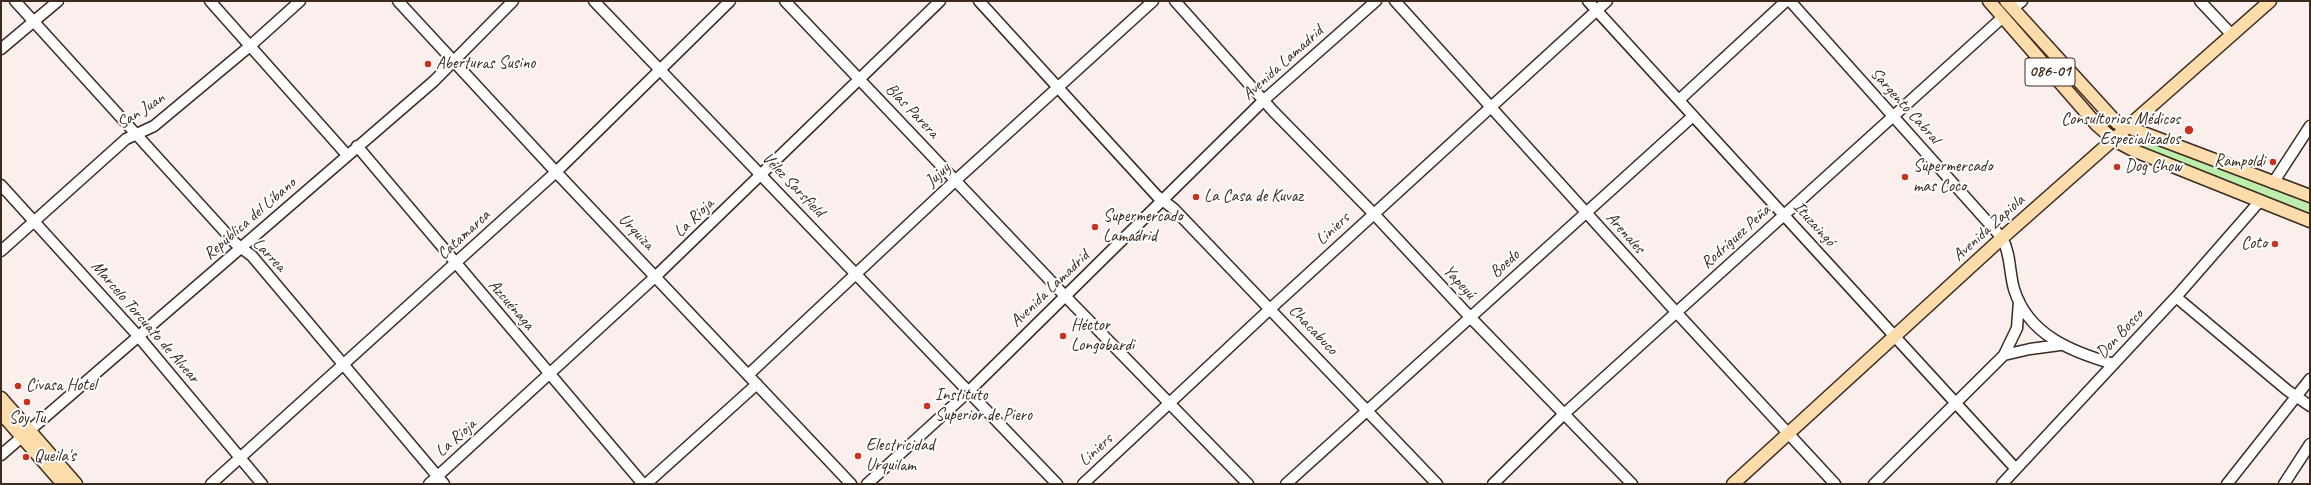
<!DOCTYPE html>
<html>
<head>
<meta charset="utf-8">
<style>
  body { margin:0 }
  #map { position:relative; width:2311px; height:485px; overflow:hidden; background:#fbefee; font-family:Caveat,sans-serif }
  canvas { display:block }
  .frame { position:absolute; inset:0; border:2px solid #3b2a1e; pointer-events:none }
</style>
</head>
<body>
<div id="map">
<canvas width="2311" height="485"></canvas>
<div class="frame"></div>
</div>
<script>
const context = document.querySelector('canvas').getContext('2d');
context.lineJoin = 'round';
function fillPath(path, color) {
  context.fillStyle = color;
  context.fill(path, 'evenodd');
}
function trace(path, color, width, dash) {
  context.strokeStyle = color;
  context.lineWidth = width;
  context.lineCap = dash ? 'butt' : 'round';
  context.setLineDash(dash || []);
  context.stroke(path);
}
function label(font, color, halo, rows, align = 'center') {
  context.font = font + ' Caveat,sans-serif';
  context.lineWidth = 4;
  context.setLineDash([]);
  context.textBaseline = 'middle';
  context.strokeStyle = halo;
  context.fillStyle = color;
  for (const [text, x, y, turn = 0] of rows) {
    context.save();
    context.translate(x, y);
    context.rotate((+turn || 0) * Math.PI / 180);
    context.textAlign = isNaN(turn) ? turn : align;
    if (halo) context.strokeText(text, 0, 0);
    context.fillText(text, 0, 0);
    context.restore();
  }
}
fillPath(new Path2D(`
  M 2141,139 L 2310,201 L 2310,213 L 2137,146 L 2135,143 Z`), '#bcedac');
const minor = new Path2D(`
  M 15,1 L 235,243 L 252,256 L 444,484
  M 210,1 L 347,155
  M 398,1 L 556,172 L 851,484
  M 594,1 L 1057,484
  M 785,1 L 1065,296 L 1248,484
  M 979,1 L 1157,196 L 1174,209 L 1437,484
  M 1175,1 L 1273,111 L 1374,214 L 1470,317 L 1632,484
  M 1395,1 L 1676,312 L 1835,484
  M 1588,1 L 2016,469
  M 1790,1 L 2002,238 C 2011,254 2009,272 2014,289 C 2028,335 2072,352 2114,364
  M 2200,1 L 2232,35
  M 2013,8 L 2022,1
  M 1,49 L 58,1
  M 1679,100 L 1786,1
  M 357,146 L 643,484
  M 2273,183 L 2310,126
  M 1,185 L 139,337 L 262,484
  M 1,251 L 126,139 L 154,126 L 250,46 L 300,1
  M 2176,297 L 2287,390 L 2310,406
  M 2004,355 L 2030,349 L 2060,345
  M 748,375 L 956,180 L 1153,1
  M 1,455 L 434,81 L 513,1
  M 211,484 L 556,172 L 730,1
  M 429,484 L 656,276 L 940,1
  M 646,484 L 757,384
  M 867,484 L 968,392 L 1264,100 L 1376,1
  M 1083,484 L 1270,309 L 1607,1
  M 1286,484 L 1693,116
  M 1493,484 L 1564,414 L 2003,17
  M 1874,484 L 2004,355 L 2017,328 L 2019,301
  M 2002,484 L 2176,297 L 2259,202
  M 2227,484 L 2310,379
  M 2284,484 L 2310,444`);
const major = new Path2D(`
  M 1989,1 L 2097,125 L 2114,140 L 2135,151 L 2310,221
  M 2006,1 L 2117,123 L 2310,196
  M 1,398 L 76,484
  M 1,413 L 63,484
  M 1733,484 L 2002,238 L 2270,1`);
trace(minor, '#3b2a1e', 13);
trace(major, '#3b2a1e', 15);
trace(minor, '#fff', 10);
trace(major, '#fddcac', 12);
for (const [x, y, r, color] of [
  [428,64,4,"#c8321e"],
  [2189,130,5,"#c8321e"],
  [2273,162,4,"#c8321e"],
  [2117,167,4,"#c8321e"],
  [1905,177,4,"#c8321e"],
  [1196,197,4,"#c8321e"],
  [1095,227,4,"#c8321e"],
  [2275,244,4,"#c8321e"],
  [1063,336,4,"#c8321e"],
  [18,386,4,"#c8321e"],
  [27,402,4,"#c8321e"],
  [927,406,4,"#c8321e"],
  [858,456,4,"#c8321e"],
  [26,457,4,"#c8321e"]
]) {
  const dot = new Path2D();
  dot.arc(x, y, r, 0, 2 * Math.PI);
  context.fillStyle = color;
  context.fill(dot);
  trace(dot, '#fff', 1.5);
}
for (const [x, y, w] of [
  [2050,72,50]
]) {
  const box = new Path2D();
  box.roundRect(x - w / 2, y - 14, w, 28, 3);
  context.fillStyle = '#fff';
  context.fill(box);
  trace(box, '#3b2a1e', 1);
}
label('bold 16px', '#3b2a1e', null, [
  ["086-01",2050,72]
]);
label('17px', '#3b2a1e', '#fff', [
  ["Avenida Lamadrid",1283,63,-42],
  ["Sargento Cabral",1905,106,48],
  ["San Juan",141,111,-33],
  ["Blas Parera",912,111,46],
  ["Jujuy",938,175,-43],
  ["Vélez Sarsfield",793,185,46],
  ["La Rioja",694,218,-44],
  ["República del Líbano",250,219,-41],
  ["Ituzaingó",1814,224,48],
  ["Avenida Zapiola",1989,228,-42],
  ["Liniers",1333,229,-43],
  ["Urquiza",636,232,46],
  ["Arenales",1625,233,48],
  ["Catamarca",464,235,-43],
  ["Rodríguez Peña",1736,237,-42],
  ["Larrea",269,255,46],
  ["Boedo",1505,264,-42],
  ["Yapeyú",1459,282,47],
  ["Avenida Lamadrid",1050,289,-44],
  ["Azcuénaga",511,305,49],
  ["Marcelo Torcuato de Alvear",145,322,49],
  ["Chacabuco",1313,330,46],
  ["Don Bosco",2120,334,-47],
  ["La Rioja",456,438,-42],
  ["Liniers",1096,450,-43]
]);
label('17px', '#3b2a1e', '#fff', [
  ["Aberturas Susino",436,64],
  ["Consultorios Médicos",2180,120,"right"],
  ["Especializados",2180,140,"right"],
  ["Rampoldi",2265,162,"right"],
  ["Supermercado",1913,167],
  ["mas Coco",1913,187],
  ["Dog Chow",2125,167],
  ["La Casa de Kuvaz",1204,197],
  ["Supermercado",1103,217],
  ["Lamadrid",1103,237],
  ["Coto",2267,244,"right"],
  ["Héctor",1071,326],
  ["Longobardi",1071,346],
  ["Civasa Hotel",26,386],
  ["Instituto",935,396],
  ["Superior de Piero",935,416],
  ["Soy Tu",27,419,"center"],
  ["Electricidad",866,446],
  ["Urquilam",866,466],
  ["Queila's",34,457]
], 'left');
</script>
</body>
</html>
